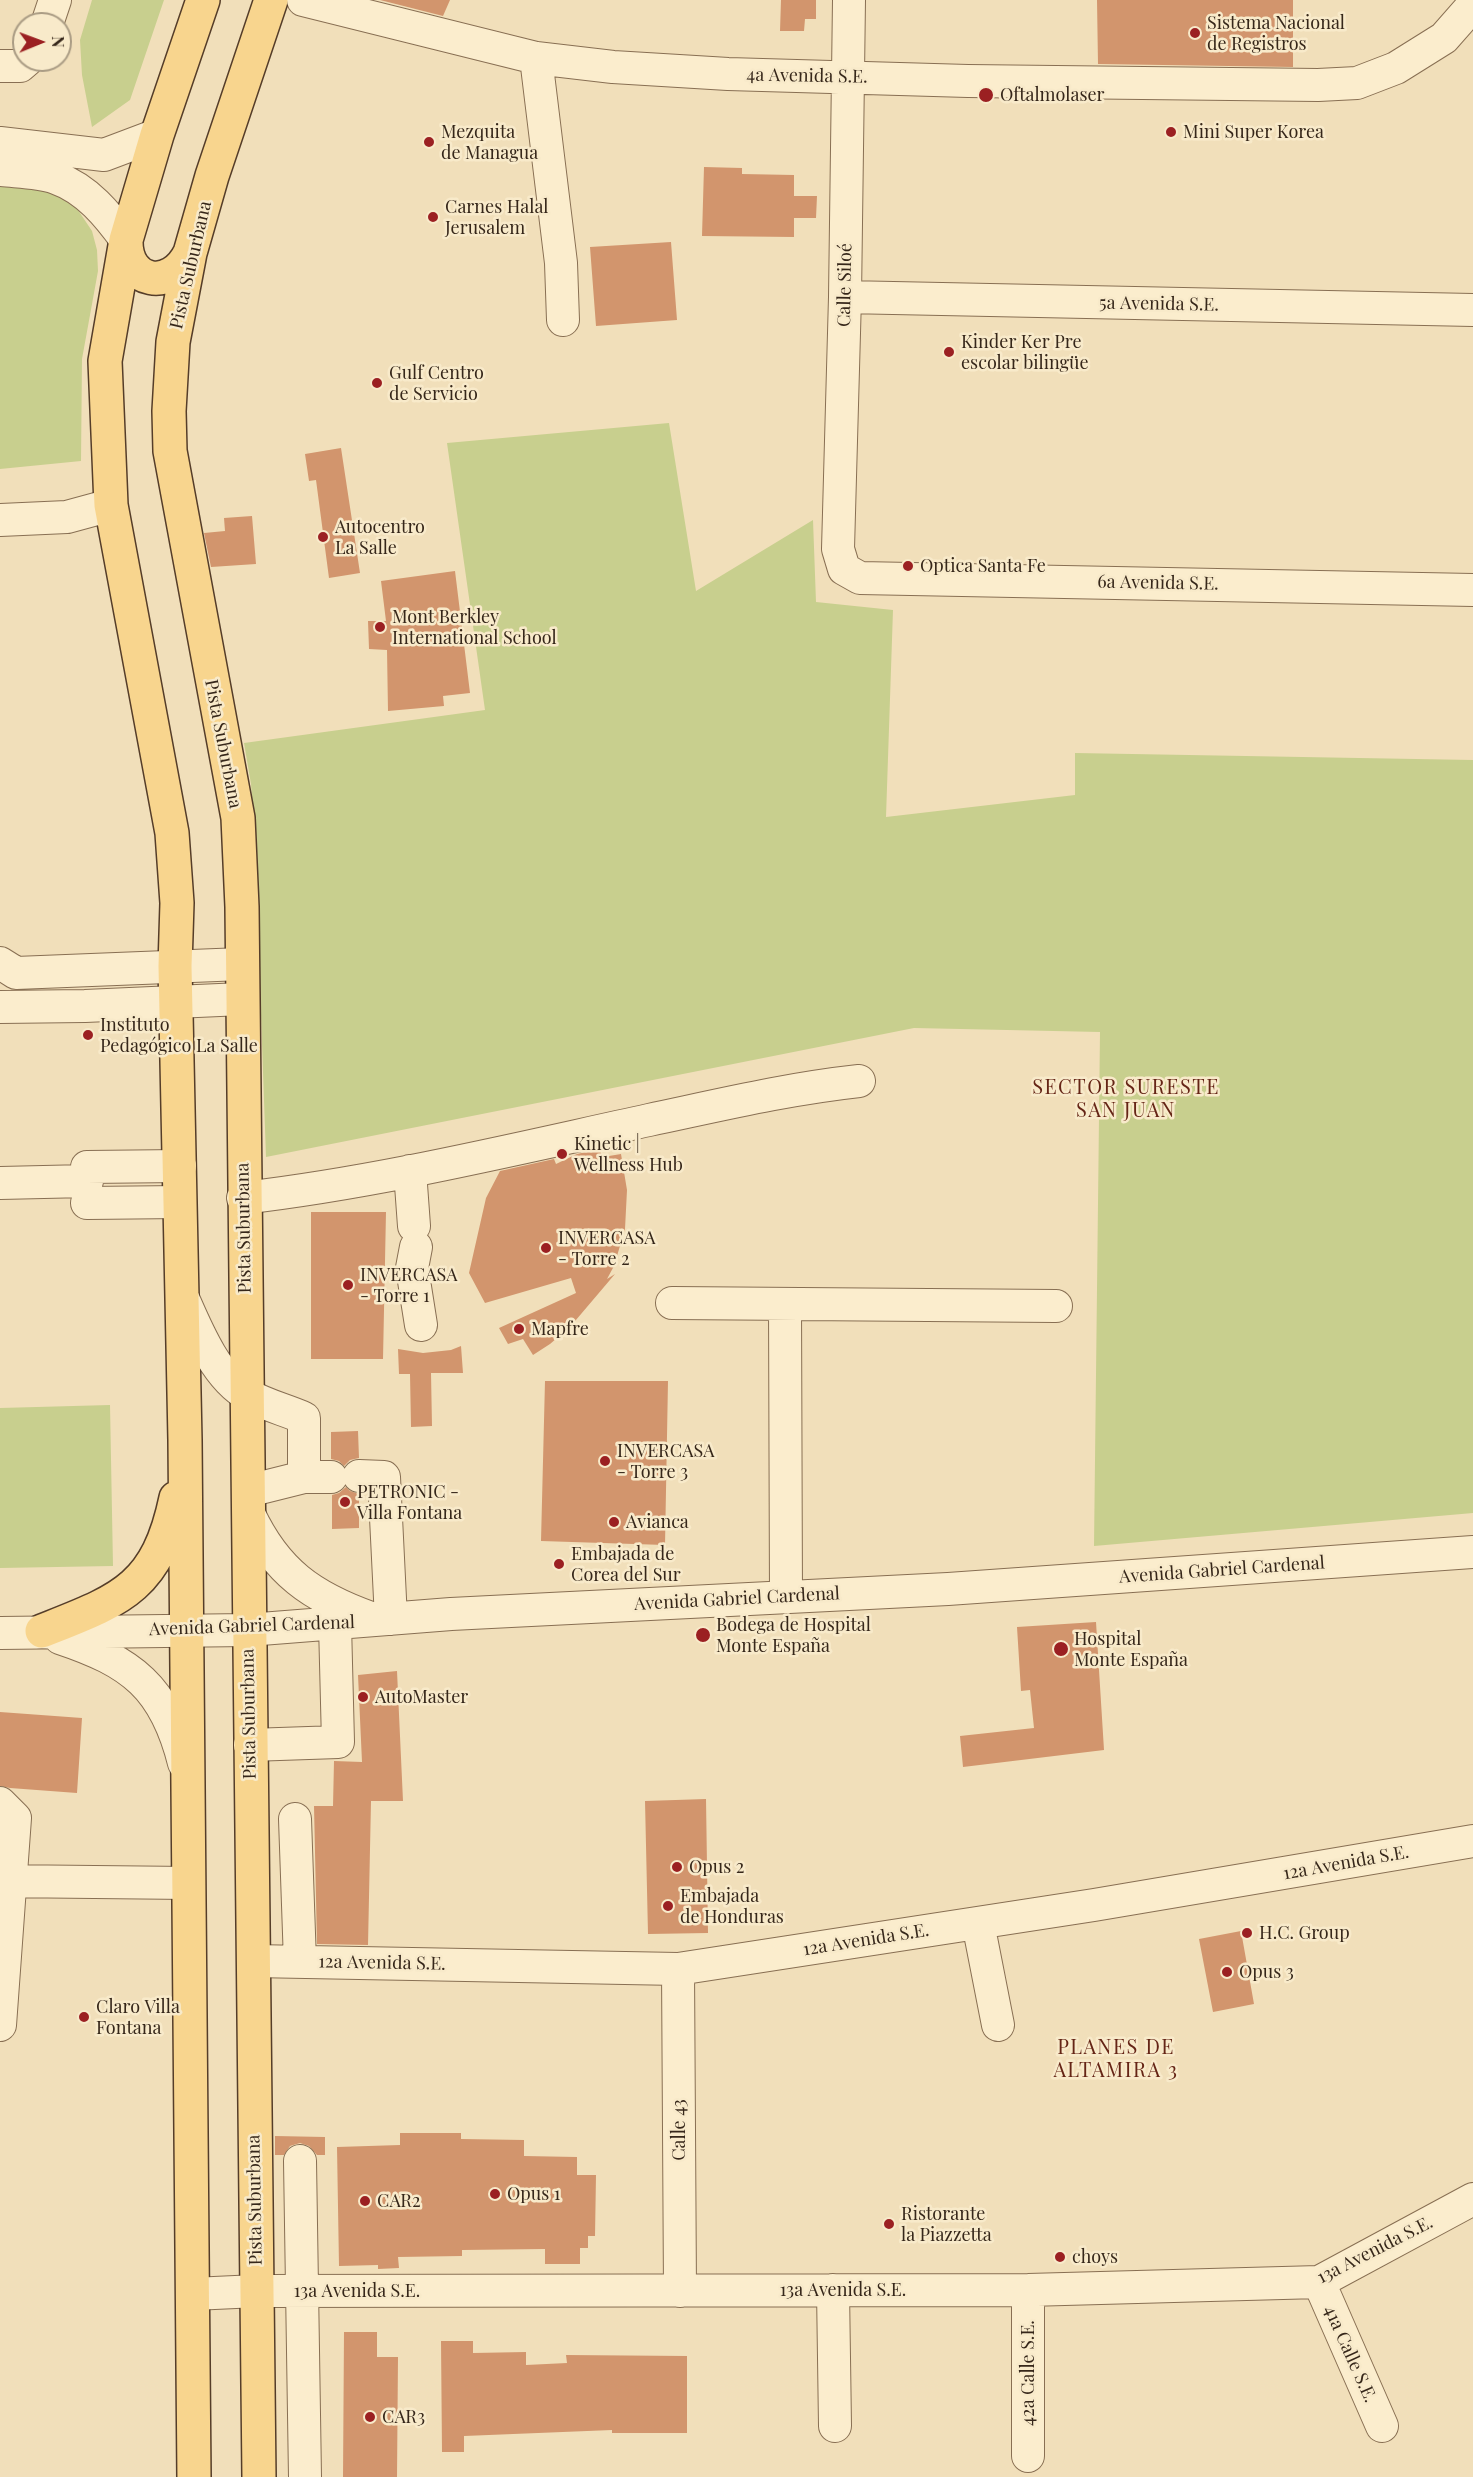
<!DOCTYPE html>
<html>
<head>
<meta charset="utf-8">
<style>
  body { margin:0 }
  #map { position:relative; width:1473px; height:2477px; overflow:hidden; background:#f1dfba; font-family:"Playfair Display",serif }
  canvas { display:block }
  .north { position:absolute; left:12px; top:12px; width:60px; height:60px; box-sizing:border-box; background:#f8eaca; border:2px solid #aa9c84; border-radius:50%; rotate:89deg; font-size:16px; font-weight:700; line-height:24px; text-align:center; color:#36271a }
  .north::after { content:''; display:block; margin:auto; width:21px; height:27px; background:#9b2022; clip-path:polygon(50% 0,100% 100%,50% 72%,0 100%) }
</style>
</head>
<body>
<div id="map">
<canvas width="1473" height="2477"></canvas>
<div class="north">N</div>
</div>
<script>
const context = document.querySelector('canvas').getContext('2d');
context.lineJoin = 'round';
function fillPath(path, color) {
  context.fillStyle = color;
  context.fill(path, 'evenodd');
}
function trace(path, color, width, dash) {
  context.strokeStyle = color;
  context.lineWidth = width;
  context.lineCap = dash ? 'butt' : 'round';
  context.setLineDash(dash || []);
  context.stroke(path);
}
function label(font, color, halo, rows, align = 'center') {
  context.font = font + ' "Playfair Display",serif';
  context.lineWidth = 5;
  context.setLineDash([]);
  context.textBaseline = 'middle';
  context.strokeStyle = halo;
  context.fillStyle = color;
  for (const [text, x, y, turn = 0] of rows) {
    context.save();
    context.translate(x, y);
    context.rotate((+turn || 0) * Math.PI / 180);
    context.textAlign = isNaN(turn) ? turn : align;
    if (halo) context.strokeText(text, 0, 0);
    context.fillText(text, 0, 0);
    context.restore();
  }
}
fillPath(new Path2D(`
  M 92,0 L 164,0 L 130,100 L 92,127 L 82,75 L 80,40 Z
  M 0,186 L 56,192 L 76,207 L 92,231 L 97,250 L 98,271 L 82,359 L 81,461 L 0,469 Z
  M 669,423 L 696,591 L 813,520 L 816,602 L 893,610 L 886,817 L 1075,795 L 1075,753 L 1473,760 L 1473,1513 L 1094,1546 L 1100,1032 L 914,1028 L 266,1157 L 255,845 L 251,784 L 244,743 L 485,710 L 447,443 Z
  M 110,1405 L 113,1566 L 0,1568 L 0,1408 Z`), '#c8cf8e');
fillPath(new Path2D(`
  M 380,0 L 450,0 L 443,16 Z
  M 781,0 L 816,0 L 816,19 L 805,19 L 804,31 L 780,31 Z
  M 1097,0 L 1293,0 L 1293,67 L 1098,64 Z
  M 704,167 L 742,168 L 742,174 L 794,175 L 794,196 L 817,196 L 816,218 L 794,218 L 794,237 L 702,236 Z
  M 671,242 L 677,320 L 596,326 L 590,247 Z
  M 341,448 L 360,573 L 329,578 L 316,480 L 309,481 L 305,454 Z
  M 252,516 L 256,564 L 211,567 L 204,533 L 225,531 L 224,518 Z
  M 455,571 L 470,693 L 443,696 L 444,706 L 388,711 L 387,650 L 369,649 L 368,621 L 386,621 L 381,581 Z
  M 599,1149 L 603,1157 L 621,1154 L 627,1190 L 625,1229 L 614,1266 L 607,1279 L 615,1274 L 570,1327 L 550,1344 L 533,1355 L 523,1339 L 508,1344 L 499,1328 L 576,1293 L 571,1278 L 485,1303 L 469,1273 L 486,1198 L 500,1171 L 554,1159 L 556,1164 L 577,1154 Z
  M 311,1212 L 386,1212 L 383,1359 L 311,1359 Z
  M 461,1346 L 463,1373 L 431,1373 L 432,1426 L 411,1427 L 410,1374 L 399,1374 L 398,1349 L 423,1353 L 451,1350 Z
  M 545,1381 L 668,1381 L 665,1545 L 541,1541 Z
  M 358,1431 L 359,1458 L 350,1460 L 344,1466 L 339,1461 L 331,1459 L 331,1432 Z
  M 346,1487 L 350,1491 L 359,1494 L 359,1528 L 332,1529 L 332,1495 L 339,1493 Z
  M 1096,1622 L 1104,1750 L 963,1767 L 960,1736 L 1034,1728 L 1030,1690 L 1021,1691 L 1017,1627 Z
  M 397,1671 L 403,1801 L 371,1801 L 368,1945 L 317,1944 L 314,1806 L 333,1806 L 334,1761 L 362,1762 L 358,1675 Z
  M 0,1712 L 82,1718 L 77,1793 L 10,1788 L 0,1786 Z
  M 706,1799 L 708,1933 L 648,1934 L 645,1801 Z
  M 1241,1931 L 1254,2004 L 1213,2012 L 1199,1939 Z
  M 400,2133 L 461,2133 L 461,2139 L 524,2140 L 524,2156 L 577,2157 L 577,2175 L 596,2175 L 595,2236 L 588,2236 L 588,2248 L 580,2248 L 580,2264 L 545,2264 L 545,2249 L 462,2250 L 462,2256 L 398,2257 L 399,2268 L 378,2269 L 378,2265 L 339,2266 L 337,2147 L 400,2145 Z
  M 275,2136 L 325,2137 L 325,2155 L 317,2155 L 309,2146 L 300,2143 L 290,2146 L 284,2155 L 275,2155 Z
  M 344,2332 L 377,2332 L 377,2357 L 398,2357 L 397,2477 L 343,2477 Z
  M 441,2341 L 473,2341 L 473,2353 L 526,2352 L 526,2365 L 567,2363 L 566,2355 L 687,2356 L 687,2433 L 612,2433 L 612,2430 L 464,2436 L 464,2452 L 442,2452 Z`), '#d2956d');
const minor = new Path2D(`
  M 303,0 L 536,58 L 613,67 L 728,74 L 968,81 L 1318,85 L 1357,83 L 1396,68 L 1444,38 L 1473,5
  M 849,0 L 845,297 L 838,549 L 844,569 L 860,578 L 1473,590
  M 47,24 L 55,0
  M 536,58 L 561,263 L 563,320
  M 0,66 L 20,66 L 27,60
  M 0,143 L 104,155 L 157,135
  M 0,170 C 18,172 40,172 56,178 C 87,189 108,215 126,240
  M 845,297 L 1473,310
  M 0,520 L 67,517 L 111,505
  M 0,963 L 16,973 L 242,964
  M 0,1007 L 85,1006 L 242,999
  M 87,1167 L 180,1166
  M 410,1171 L 414,1226
  M 0,1183 L 87,1181
  M 243,1198 C 380,1182 515,1149 649,1120 C 720,1105 786,1089 859,1081
  M 87,1203 L 180,1202
  M 416,1247 L 412,1268 L 421,1325
  M 182,1296 C 196,1328 216,1378 248,1395 C 265,1405 286,1410 304,1418 L 304,1477
  M 672,1303 L 1056,1306
  M 785,1304 L 786,1597
  M 359,1476 L 384,1477 L 391,1619
  M 248,1491 L 304,1477 L 331,1477
  M 249,1514 C 276,1572 312,1597 371,1618
  M 0,1633 L 248,1630 L 451,1614 L 948,1589 L 1473,1552
  M 60,1638 C 132,1662 165,1687 184,1763
  M 250,1745 L 338,1742 L 335,1624
  M 0,1803 L 15,1818 L 0,2025
  M 295,1819 L 300,1962
  M 0,1881 L 189,1883
  M 978,1923 L 998,2025
  M 253,1961 L 678,1969 L 1094,1905 L 1473,1841
  M 678,1969 L 680,2291
  M 300,2161 L 305,2477
  M 1319,2282 L 1382,2426
  M 833,2290 L 835,2426
  M 1028,2290 L 1028,2456
  M 193,2294 L 257,2291 L 1028,2290 L 1319,2282 L 1473,2199`);
const major = new Path2D(`
  M 126,240 C 125,284 171,292 190,253
  M 42,1631 C 120,1600 157,1589 176,1498
  M 194,2477 L 185,1440 L 175,966 L 177,903 L 172,833 L 111,505 L 105,361 L 126,240 L 157,135 L 203,0
  M 259,2477 L 242,907 L 238,818 L 170,451 L 169,411 L 173,342 L 190,253 L 212,176 L 271,0`);
trace(minor, '#886f53', 34);
trace(major, '#553d29', 36);
trace(minor, '#fbedcd', 32);
trace(major, '#f8d58e', 33);
for (const [x, y, r, color] of [
  [1195,33,6,"#9b2022"],
  [986,95,8,"#9b2022"],
  [1171,132,6,"#9b2022"],
  [429,142,6,"#9b2022"],
  [433,217,6,"#9b2022"],
  [949,352,6,"#9b2022"],
  [377,383,6,"#9b2022"],
  [323,537,6,"#9b2022"],
  [908,566,6,"#9b2022"],
  [380,627,6,"#9b2022"],
  [88,1035,6,"#9b2022"],
  [562,1154,6,"#9b2022"],
  [546,1248,6,"#9b2022"],
  [348,1285,6,"#9b2022"],
  [519,1329,6,"#9b2022"],
  [605,1461,6,"#9b2022"],
  [345,1502,6,"#9b2022"],
  [614,1522,6,"#9b2022"],
  [559,1564,6,"#9b2022"],
  [703,1635,8,"#9b2022"],
  [1061,1649,8,"#9b2022"],
  [363,1697,6,"#9b2022"],
  [677,1867,6,"#9b2022"],
  [668,1906,6,"#9b2022"],
  [1247,1933,6,"#9b2022"],
  [1227,1972,6,"#9b2022"],
  [84,2017,6,"#9b2022"],
  [495,2194,6,"#9b2022"],
  [365,2201,6,"#9b2022"],
  [889,2224,6,"#9b2022"],
  [1060,2257,6,"#9b2022"],
  [370,2417,6,"#9b2022"]
]) {
  const dot = new Path2D();
  dot.arc(x, y, r, 0, 2 * Math.PI);
  context.fillStyle = color;
  context.fill(dot);
  trace(dot, '#f8eaca', 2);
}
label('18px', '#36271a', '#f8eaca', [
  ["Sistema Nacional",1207,23],
  ["de Registros",1207,44],
  ["Oftalmolaser",1000,95],
  ["Mezquita",441,132],
  ["de Managua",441,153],
  ["Mini Super Korea",1183,132],
  ["Carnes Halal",445,207],
  ["Jerusalem",445,228],
  ["Kinder Ker Pre",961,342],
  ["escolar bilingüe",961,363],
  ["Gulf Centro",389,373],
  ["de Servicio",389,394],
  ["Autocentro",335,527],
  ["La Salle",335,548],
  ["Optica Santa Fe",920,566],
  ["Mont Berkley",392,617],
  ["International School",392,638],
  ["Instituto",100,1025],
  ["Pedagógico La Salle",100,1046],
  ["Kinetic |",574,1144],
  ["Wellness Hub",574,1165],
  ["INVERCASA",558,1238],
  ["- Torre 2",558,1259],
  ["INVERCASA",360,1275],
  ["- Torre 1",360,1296],
  ["Mapfre",531,1329],
  ["INVERCASA",617,1451],
  ["- Torre 3",617,1472],
  ["PETRONIC -",357,1492],
  ["Villa Fontana",357,1513],
  ["Avianca",626,1522],
  ["Embajada de",571,1554],
  ["Corea del Sur",571,1575],
  ["Bodega de Hospital",716,1625],
  ["Monte España",716,1646],
  ["Hospital",1074,1639],
  ["Monte España",1074,1660],
  ["AutoMaster",375,1697],
  ["Opus 2",689,1867],
  ["Embajada",680,1896],
  ["de Honduras",680,1917],
  ["H.C. Group",1259,1933],
  ["Opus 3",1239,1972],
  ["Claro Villa",96,2007],
  ["Fontana",96,2028],
  ["Opus 1",507,2194],
  ["CAR2",377,2201],
  ["Ristorante",901,2214],
  ["la Piazzetta",901,2235],
  ["choys",1072,2257],
  ["CAR3",382,2417]
], 'left');
label('18px', '#36271a', '#f8eaca', [
  ["4a Avenida S.E.",807,76,1],
  ["Pista Suburbana",191,265,-77],
  ["Calle Siloé",845,285,-89],
  ["5a Avenida S.E.",1159,304,1],
  ["6a Avenida S.E.",1158,583,1],
  ["Pista Suburbana",223,744,79],
  ["Pista Suburbana",244,1228,-91],
  ["Avenida Gabriel Cardenal",1222,1570,-4],
  ["Avenida Gabriel Cardenal",737,1599,-3],
  ["Avenida Gabriel Cardenal",252,1626,-2],
  ["Pista Suburbana",249,1714,-91],
  ["12a Avenida S.E.",1346,1863,-10],
  ["12a Avenida S.E.",866,1940,-9],
  ["12a Avenida S.E.",382,1963,1],
  ["Calle 43",679,2130,-90],
  ["Pista Suburbana",255,2200,-91],
  ["13a Avenida S.E.",1375,2250,-27],
  ["13a Avenida S.E.",843,2290],
  ["13a Avenida S.E.",357,2291],
  ["41a Calle S.E.",1350,2354,66],
  ["42a Calle S.E.",1028,2373,-90]
]);
context.letterSpacing = '1.5px';
label('20px', '#652516', '#f8eaca', [
  ["SECTOR SURESTE",1126,1088],
  ["SAN JUAN",1126,1111],
  ["PLANES DE",1116,2048],
  ["ALTAMIRA 3",1116,2071]
]);
context.letterSpacing = '0px';
</script>
</body>
</html>
